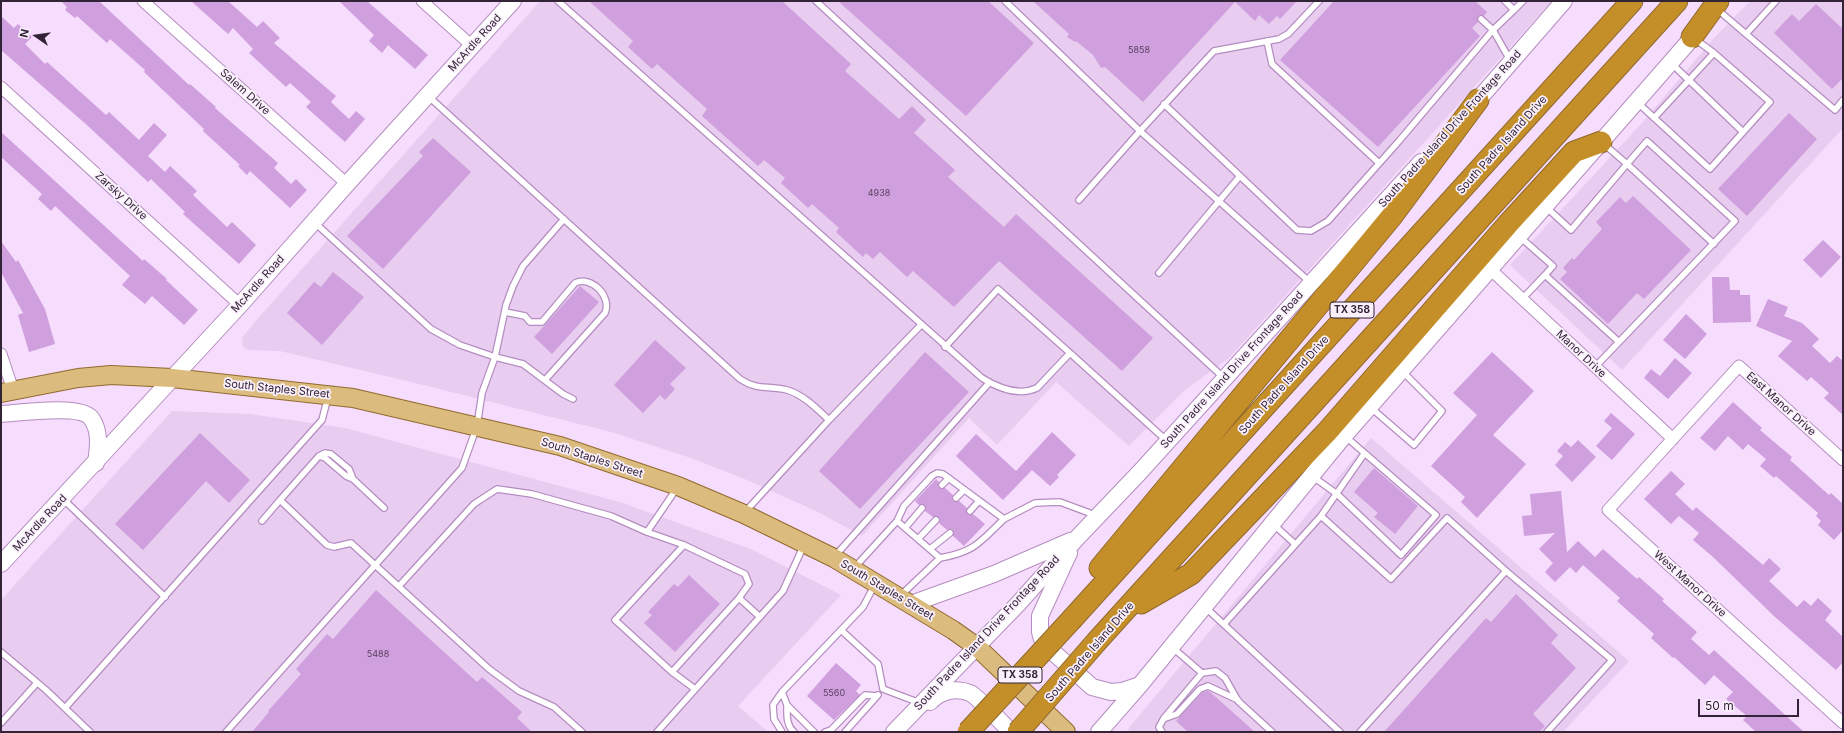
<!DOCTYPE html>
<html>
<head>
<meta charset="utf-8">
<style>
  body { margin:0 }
  #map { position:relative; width:1844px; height:733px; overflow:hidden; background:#f6dcfd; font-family:Inter,sans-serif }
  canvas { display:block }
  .frame { position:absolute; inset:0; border:2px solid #332337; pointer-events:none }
  .north { position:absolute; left:16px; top:16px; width:40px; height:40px; -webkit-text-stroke:3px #f9f0fb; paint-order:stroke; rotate:283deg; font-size:11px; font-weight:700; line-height:16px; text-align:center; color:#332337 }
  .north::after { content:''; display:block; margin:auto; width:14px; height:18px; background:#332337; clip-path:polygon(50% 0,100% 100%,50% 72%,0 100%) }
  .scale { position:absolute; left:1698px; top:699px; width:101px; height:18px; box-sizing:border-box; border:2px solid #332337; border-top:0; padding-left:5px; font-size:12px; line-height:14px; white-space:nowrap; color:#332337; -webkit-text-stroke:3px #f9f0fb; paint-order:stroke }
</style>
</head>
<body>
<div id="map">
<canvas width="1844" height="733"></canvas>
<div class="frame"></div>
<div class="north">N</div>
<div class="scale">50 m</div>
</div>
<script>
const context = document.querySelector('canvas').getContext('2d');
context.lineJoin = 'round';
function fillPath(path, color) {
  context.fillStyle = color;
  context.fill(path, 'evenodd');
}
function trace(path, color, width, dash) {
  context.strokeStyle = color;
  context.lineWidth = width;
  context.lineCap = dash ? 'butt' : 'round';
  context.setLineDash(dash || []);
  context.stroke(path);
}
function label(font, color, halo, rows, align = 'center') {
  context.font = font + ' Inter,sans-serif';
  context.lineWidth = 3.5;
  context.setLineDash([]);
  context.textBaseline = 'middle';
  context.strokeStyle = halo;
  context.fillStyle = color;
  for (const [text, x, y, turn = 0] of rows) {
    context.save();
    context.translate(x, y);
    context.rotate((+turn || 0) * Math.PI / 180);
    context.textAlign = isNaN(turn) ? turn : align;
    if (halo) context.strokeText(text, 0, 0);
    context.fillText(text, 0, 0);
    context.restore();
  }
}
fillPath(new Path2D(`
  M 540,1 L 1552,1 L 1229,358 L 1185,390 L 1129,446 L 1056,382 L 997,445 L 969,418 L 862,536 L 816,511 L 747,480 L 691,458 L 611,432 L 403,380 L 280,351 L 248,350 L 243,347 L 242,338 L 254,323 Z
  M 1750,1 L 1843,1 L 1843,128 L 1622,370 L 1510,265 L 1641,124 L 1714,38 Z
  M 172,411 L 250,414 L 345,428 L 623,503 L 753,550 L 841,595 L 738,706 L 768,732 L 1,732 L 1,600 Z
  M 1371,438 L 1629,661 L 1563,732 L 1130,732 L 1128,729 Z`), '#e8cdf0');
fillPath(new Path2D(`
  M 61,1 L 99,1 L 189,85 L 190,84 L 216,107 L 215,108 L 278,163 L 274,168 L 291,184 L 296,179 L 307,190 L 290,208 L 250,171 L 247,175 L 238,166 L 240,165 L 203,131 L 204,129 L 144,72 L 145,70 L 110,39 L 107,43 L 77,16 L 75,18 L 65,10 L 67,7 Z
  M 191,1 L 228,1 L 257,27 L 263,21 L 280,38 L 274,43 L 336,96 L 331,102 L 349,119 L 356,111 L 365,119 L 345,142 L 306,107 L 311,102 L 290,83 L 286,87 L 249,53 L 253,49 L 233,28 L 228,34 Z
  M 339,1 L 367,1 L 428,55 L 415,69 L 388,45 L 382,53 L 369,41 L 374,35 Z
  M 589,1 L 782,1 L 851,64 L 845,71 L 899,119 L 912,106 L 926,120 L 914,133 L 955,170 L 948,177 L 1004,227 L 1016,214 L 1153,338 L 1122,371 L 999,261 L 954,307 L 913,271 L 907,277 L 880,252 L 873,259 L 866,253 L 863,257 L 836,232 L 839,228 L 812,204 L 808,208 L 781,183 L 785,178 L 764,160 L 758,166 L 702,116 L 707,109 L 657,64 L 652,69 L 628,47 L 633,41 Z
  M 838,1 L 988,1 L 1034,43 L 966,116 Z
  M 1033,1 L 1297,1 L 1280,19 L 1277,16 L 1269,24 L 1259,15 L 1255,21 L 1235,2 L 1143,102 L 1105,67 L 1101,68 L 1093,55 L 1076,41 L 1075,42 L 1067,37 L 1069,34 Z
  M 1334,1 L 1475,1 L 1487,12 L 1484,16 L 1478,16 L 1478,22 L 1472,28 L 1480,36 L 1378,147 L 1280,60 Z
  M 1816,4 L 1843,29 L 1843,78 L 1832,89 L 1774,33 L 1792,14 L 1799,21 Z
  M 1,16 L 14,28 L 18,24 L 32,37 L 25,44 L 45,64 L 47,62 L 106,115 L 109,112 L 139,140 L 154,123 L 167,135 L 148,156 L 165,172 L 170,166 L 197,191 L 193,195 L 227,227 L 232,222 L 256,245 L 239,264 L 183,214 L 185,212 L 151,179 L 148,182 L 88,126 L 1,50 Z
  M 1789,113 L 1817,139 L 1747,216 L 1718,189 Z
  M 1,132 L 143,261 L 144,259 L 167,279 L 166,280 L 198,310 L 184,325 L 152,296 L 145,304 L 122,285 L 130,276 L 55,206 L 51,211 L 38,199 L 42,194 L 1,157 Z
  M 433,138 L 471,172 L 383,269 L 347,236 L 423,156 L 419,152 Z
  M 1633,196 L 1691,250 L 1644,299 L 1637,293 L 1608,324 L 1560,279 L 1567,272 L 1563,268 L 1572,258 L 1574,260 L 1602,229 L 1596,222 L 1620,197 L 1626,203 Z
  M 1823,240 L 1841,257 L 1821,278 L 1803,260 Z
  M 1,241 L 16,262 L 18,260 L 45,309 L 55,344 L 29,352 L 18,315 L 23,313 L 1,272 Z
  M 333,272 L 364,297 L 322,345 L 287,313 L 314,282 L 321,287 Z
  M 1712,277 L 1729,277 L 1730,290 L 1740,290 L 1740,295 L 1750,295 L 1751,322 L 1713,323 Z
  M 580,286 L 599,302 L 552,354 L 534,337 Z
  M 1768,299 L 1788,307 L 1784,316 L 1802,323 L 1819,339 L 1812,346 L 1830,363 L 1837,356 L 1843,361 L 1843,415 L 1824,398 L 1829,393 L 1811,377 L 1807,381 L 1778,356 L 1792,341 L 1756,326 Z
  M 1686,314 L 1707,334 L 1685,359 L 1663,340 Z
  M 655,340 L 686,368 L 670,384 L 675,389 L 665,400 L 660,395 L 643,413 L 614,385 Z
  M 925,352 L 969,392 L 860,509 L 819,471 Z
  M 1492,352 L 1534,391 L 1493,435 L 1526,464 L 1477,518 L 1461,502 L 1465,497 L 1431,466 L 1477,415 L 1453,393 Z
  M 1675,358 L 1692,373 L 1668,399 L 1644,378 L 1651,369 L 1660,376 Z
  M 1733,402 L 1762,428 L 1760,430 L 1792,457 L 1790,460 L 1829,495 L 1831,493 L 1843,504 L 1843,530 L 1834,540 L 1818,525 L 1821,521 L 1816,516 L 1818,513 L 1776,476 L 1774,478 L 1760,466 L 1766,459 L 1748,444 L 1743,450 L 1728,436 L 1715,451 L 1700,438 Z
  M 1611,413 L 1635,434 L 1612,460 L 1596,446 L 1612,428 L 1604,421 Z
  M 1052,432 L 1076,455 L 1057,475 L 1059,477 L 1050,486 L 1032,470 L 1003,500 L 956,456 L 976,434 L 1016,471 Z
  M 200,433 L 250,480 L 229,503 L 206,481 L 143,550 L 115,524 Z
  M 1578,440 L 1596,457 L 1572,482 L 1555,465 L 1563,456 L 1557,451 L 1565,442 L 1571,447 Z
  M 1374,468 L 1418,506 L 1395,534 L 1374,517 L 1378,513 L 1354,492 Z
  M 1671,471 L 1685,484 L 1675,494 L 1693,511 L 1696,507 L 1763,565 L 1769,558 L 1781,569 L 1769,581 L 1797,607 L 1804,600 L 1811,606 L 1818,598 L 1832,611 L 1825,620 L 1843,637 L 1843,662 L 1836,670 L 1775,617 L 1713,557 L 1693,540 L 1699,533 L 1679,516 L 1671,524 L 1644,499 Z
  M 936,479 L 939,482 L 938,486 L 939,488 L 945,488 L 953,495 L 952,499 L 953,501 L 959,501 L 967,508 L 967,514 L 970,515 L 973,514 L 985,524 L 964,546 L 953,536 L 953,530 L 950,529 L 947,530 L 939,523 L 940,519 L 939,517 L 933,517 L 925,511 L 925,505 L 919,505 L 915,501 Z
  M 1561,491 L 1567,552 L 1578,541 L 1595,557 L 1603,549 L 1637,579 L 1639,577 L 1664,599 L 1662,601 L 1697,632 L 1691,639 L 1709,655 L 1714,650 L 1804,732 L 1756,732 L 1743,720 L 1747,716 L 1726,699 L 1733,692 L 1714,675 L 1705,685 L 1674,657 L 1673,658 L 1651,638 L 1654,634 L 1617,601 L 1620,598 L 1583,565 L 1576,573 L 1570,567 L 1555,582 L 1545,572 L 1553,563 L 1539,549 L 1555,533 L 1524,536 L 1522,516 L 1532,515 L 1530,494 Z
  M 689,575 L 720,604 L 675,652 L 644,623 L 652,615 L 648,612 L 674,584 L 678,587 Z
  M 376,590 L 477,682 L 482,677 L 522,712 L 517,718 L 532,732 L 252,732 L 269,712 L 268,711 L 301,674 L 296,669 L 327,634 L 333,639 Z
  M 1516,594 L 1558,635 L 1551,643 L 1576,668 L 1533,714 L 1545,726 L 1539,732 L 1384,732 L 1486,618 L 1491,622 Z
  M 836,663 L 861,685 L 856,691 L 860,695 L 834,720 L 807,696 Z
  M 1208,691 L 1210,692 L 1255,732 L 1188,732 L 1176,721 L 1203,692 Z`), '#d09fde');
const service = new Path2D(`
  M 558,1 L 982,378 C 998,388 1019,396 1037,388 L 1070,353 L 1167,441
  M 816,1 L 1224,378
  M 1005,1 L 1140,131 L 1311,283
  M 1505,1 L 1514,10 L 1523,1
  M 1718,10 L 1835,110 L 1843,100
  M 1481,19 L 1493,30 L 1510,60
  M 1746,34 L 1776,1
  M 1695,39 L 1714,53
  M 1267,41 L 1272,64 L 1379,163
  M 1672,64 L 1743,132
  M 428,96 L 740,379 C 758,391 768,385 787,390 C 804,395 817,409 829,420
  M 1638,103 L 1710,169 L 1770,102 L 1714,53 L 1654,118
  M 1164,104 L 1240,176
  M 1079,200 L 1140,131 L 1214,51 L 1279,39 L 1288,34 L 1319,1
  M 1546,207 L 1571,230 L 1627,164 L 1605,145
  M 314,222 L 431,329 L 460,345 L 495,357 L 523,364 L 563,394 L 573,399
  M 1520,237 L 1553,266 L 1545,275
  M 1159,273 L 1240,176 L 1297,230 L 1311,231 L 1328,221 L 1399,141 L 1493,30 L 1514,10
  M 1522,299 L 1545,275 L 1619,342
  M 505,312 L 525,316 L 530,322 L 542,322 L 575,283 C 592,275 612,297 605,313 L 545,380
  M 945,347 L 998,289 L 1070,353
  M 1595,367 L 1735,221 L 1647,141 L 1627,164 L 1714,244
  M 1370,407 L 1414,445 L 1442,411 L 1403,372
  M 319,456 L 325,453 L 331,454 L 349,469 L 353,479
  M 1312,476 L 1337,494 L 1401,555 L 1436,515 L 1346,437
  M 942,485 L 949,478
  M 956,498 L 964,490
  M 63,499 L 165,597
  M 280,500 L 319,456 L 325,458 L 346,476 L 353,479 L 384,508
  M 970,511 L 979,501
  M 745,512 L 829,420 L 921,325
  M 1321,516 L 1391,579 L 1447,518 L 1506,571 L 1612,660 L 1547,732
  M 262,521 L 280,500 L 327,545 L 334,547 L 351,543 L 489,669 L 519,691 L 554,707 L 582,732
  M 897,521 L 940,558 L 901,595
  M 1273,524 L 1295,544
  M 905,528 L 922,508
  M 647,532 L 677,488
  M 918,539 L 936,520
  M 930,549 L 950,533
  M 835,556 L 989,383
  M 940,558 C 975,552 980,542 1004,519
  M 855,567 L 897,521 L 904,506 L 932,476 L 937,473 L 943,474 L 1004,519 L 1035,503 L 1060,502 L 1095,515
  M 399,586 L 474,504 L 497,489 L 532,494 L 611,516 L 647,532 L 684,545 L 745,574 L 749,584 L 739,598 L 672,672 L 695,689
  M 739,598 L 760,617
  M 1205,607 L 1340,732
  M 1224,624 L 1321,516 L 1364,454
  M 841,630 L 878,664 L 883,689 L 920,703
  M 1173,648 L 1202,673
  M 1,652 L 46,690 L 90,732
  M 672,672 L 615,620 L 684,545
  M 782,692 L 787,705 L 814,732
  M 787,705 C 787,715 786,725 794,732
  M 65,708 L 322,420 L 328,397
  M 1166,718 L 1177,714 L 1200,689 L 1208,686 L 1238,700
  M 1,723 L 36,684
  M 226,732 L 462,468 L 477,426 L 482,393 L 495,357 L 506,305 L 513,286 L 523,266 L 564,219
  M 657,732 L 783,591 L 803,547
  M 782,732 L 774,719 L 773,705 L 782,692 L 863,607 L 874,586
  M 825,732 L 831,730 L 865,695 L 877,696
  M 845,732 L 878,695
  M 1162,732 L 1159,727 L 1164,718 L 1202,673 L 1216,671 L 1225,678 L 1238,701 L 1272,732
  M 1360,732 L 1506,571`);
const minor = new Path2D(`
  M 143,1 L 347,184
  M 422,1 L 472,46
  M 1,87 L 240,305
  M 1490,269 L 1673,439
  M 1,354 L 13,390
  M 1843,460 L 1739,366 L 1608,510 L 1843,723`);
const secondary = new Path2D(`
  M 1471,108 L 1564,1
  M 1,414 C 19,413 80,404 91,418 C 101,431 98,448 96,463
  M 1069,553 L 1040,616 L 1040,632 L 1043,643 L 1092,687 L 1111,692 L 1122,691 L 1140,685
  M 1,564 L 240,305 L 347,184 L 513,1
  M 911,604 L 994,574 L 1070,541
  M 930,702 C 940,691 956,687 970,693 C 978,697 1003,724 1011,732
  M 894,732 L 1018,604 L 1077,538 L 1139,473 L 1421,162
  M 1099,732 L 1140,685 L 1344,436 L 1699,30`);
const primary = new Path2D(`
  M 1,393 L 78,378 L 111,375 L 172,378 L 353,398 L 560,446 L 678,486 L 744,514 L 834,558 L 953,630 L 977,647 L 1066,732`);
const motorway = new Path2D(`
  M 1692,37 L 1718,1
  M 1100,568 L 1392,216 L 1478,100
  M 1141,603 L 1191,574 L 1326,433 L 1508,224 L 1574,152 L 1601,142
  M 1073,618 L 1632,1
  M 1098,640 L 1677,1`);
trace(service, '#b58dc0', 8);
trace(minor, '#b58dc0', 13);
trace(secondary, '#b58dc0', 18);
trace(primary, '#91692d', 20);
trace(motorway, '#91692d', 23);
trace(service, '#fff', 5.5);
trace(minor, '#fff', 11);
trace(secondary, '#fff', 16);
trace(primary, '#dcbc7e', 18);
trace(motorway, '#c48f28', 21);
const motorwayBridge = new Path2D(`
  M 968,732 L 1073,618
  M 1018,732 L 1098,640`);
trace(motorwayBridge, '#91692d', 23, []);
trace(motorwayBridge, '#c48f28', 21);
label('9px', '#5a4261', null, [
  ["5858",1139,50],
  ["4938",879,193],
  ["5488",378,654],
  ["5560",834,693]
]);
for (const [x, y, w] of [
  [1352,310,44],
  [1020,675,44]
]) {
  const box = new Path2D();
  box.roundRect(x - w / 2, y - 8, w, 16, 3);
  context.fillStyle = '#f9f0fb';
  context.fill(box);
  trace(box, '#332337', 1);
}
label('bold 10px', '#332337', null, [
  ["TX 358",1352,310],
  ["TX 358",1020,675]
]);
label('11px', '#332337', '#f9f0fb', [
  ["McArdle Road",475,43,-48],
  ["Salem Drive",245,92,42],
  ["South Padre Island Drive Frontage Road",1450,129,-48],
  ["South Padre Island Drive",1502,145,-48],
  ["Zarsky Drive",121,196,42],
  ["McArdle Road",258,284,-48],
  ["Manor Drive",1581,354,43],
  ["South Padre Island Drive Frontage Road",1232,370,-48],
  ["South Padre Island Drive",1284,385,-48],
  ["South Staples Street",277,389,6],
  ["East Manor Drive",1781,404,42],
  ["South Staples Street",592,458,18],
  ["McArdle Road",40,523,-47],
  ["West Manor Drive",1690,584,42],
  ["South Staples Street",887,590,31],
  ["South Padre Island Drive Frontage Road",987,633,-47],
  ["South Padre Island Drive",1090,652,-49]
]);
</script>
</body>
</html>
